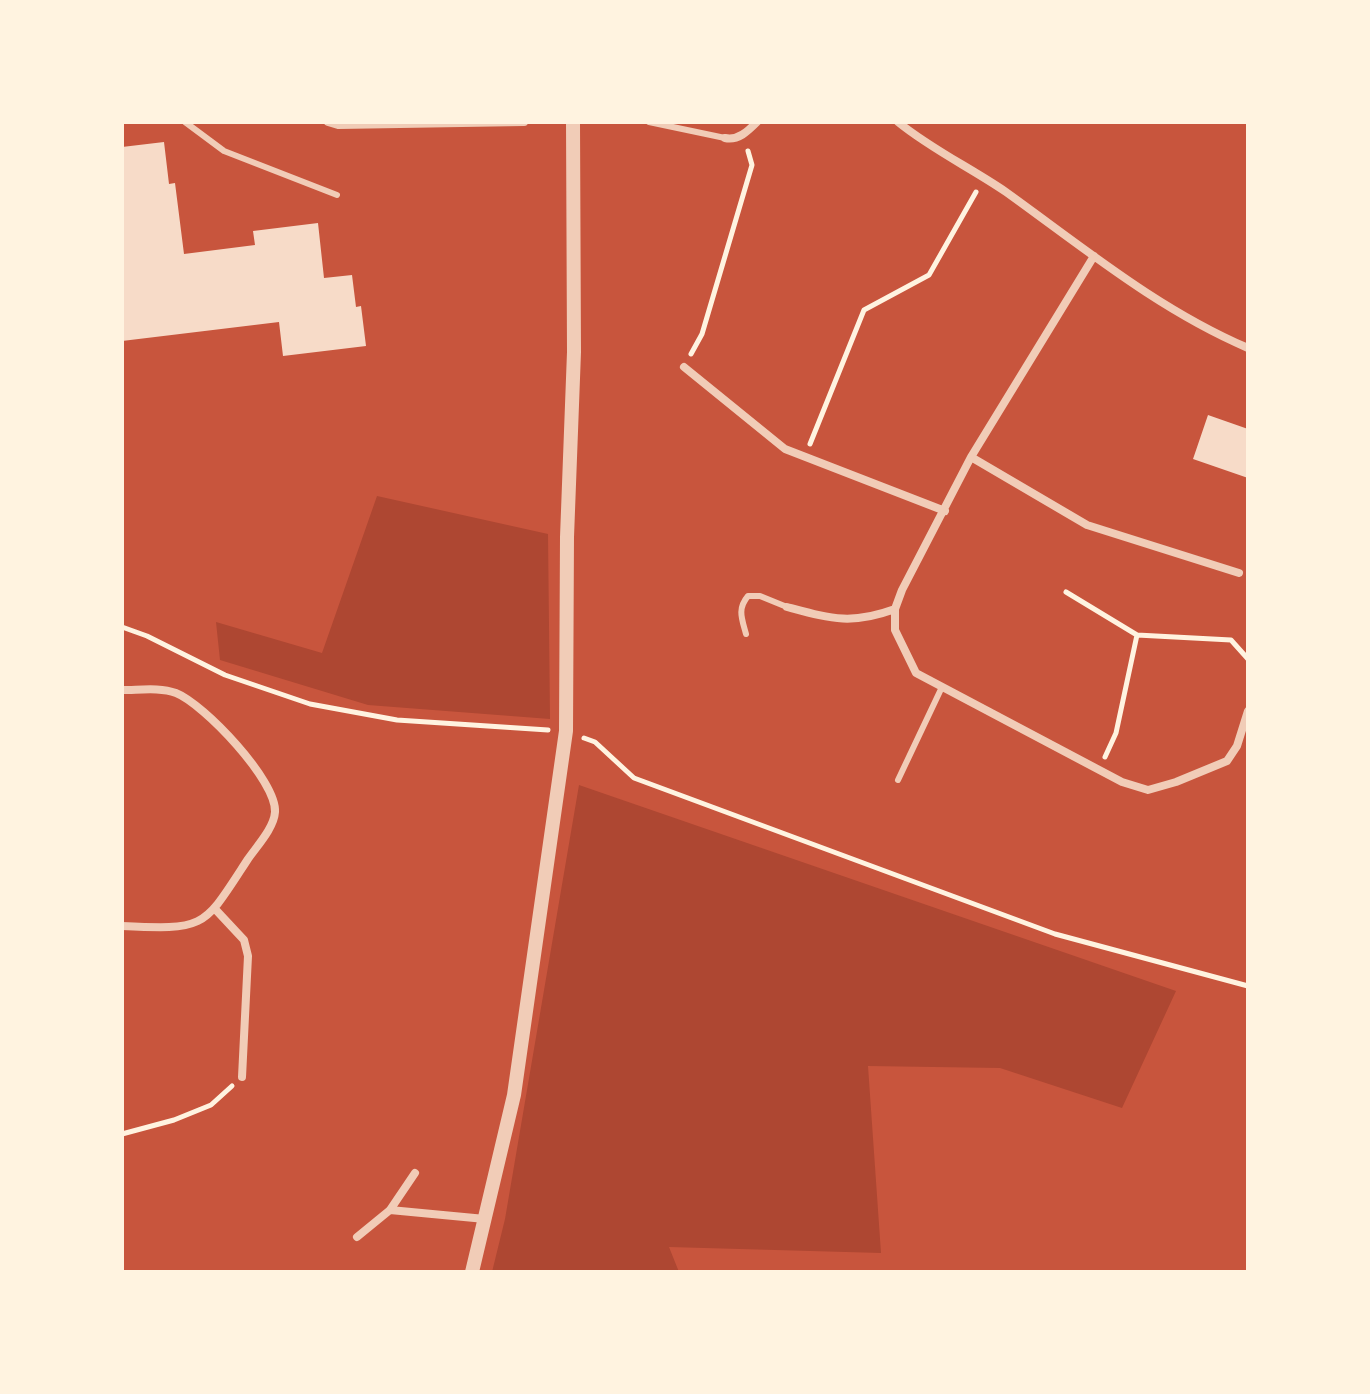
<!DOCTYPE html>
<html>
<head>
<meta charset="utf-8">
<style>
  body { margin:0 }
  #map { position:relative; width:1370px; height:1394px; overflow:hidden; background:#c8553d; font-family:"PT Sans",sans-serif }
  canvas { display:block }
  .frame { position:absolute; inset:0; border:124px solid #fff3e0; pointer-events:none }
</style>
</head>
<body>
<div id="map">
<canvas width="1370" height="1394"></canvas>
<div class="frame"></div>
</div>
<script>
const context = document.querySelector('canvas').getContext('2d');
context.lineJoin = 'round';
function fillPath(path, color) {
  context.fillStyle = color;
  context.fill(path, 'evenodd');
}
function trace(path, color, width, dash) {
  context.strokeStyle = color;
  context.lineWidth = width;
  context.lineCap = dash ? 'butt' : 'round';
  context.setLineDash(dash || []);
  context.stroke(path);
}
fillPath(new Path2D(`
  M 377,496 L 548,534 L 550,719 L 368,705 L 220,660 L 216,622 L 322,653 Z
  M 579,785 L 1176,991 L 1122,1108 L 1000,1068 L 868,1066 L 881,1253 L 669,1247 L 679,1272 L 492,1272 L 505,1219 Z`), '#ae4732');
fillPath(new Path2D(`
  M 164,142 L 169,184 L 175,183 L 184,254 L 255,245 L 253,231 L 318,223 L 324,278 L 352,275 L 356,307 L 361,306 L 366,346 L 283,356 L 279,322 L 122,341 L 122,147 Z
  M 1208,415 L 1248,429 L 1248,478 L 1193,459 Z`), '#f7dbc8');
trace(new Path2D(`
  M 691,354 L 702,334 L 752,165 L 748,151
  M 810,444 L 864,310 L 929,275 L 976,192
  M 1066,592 L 1137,635 L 1231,640 L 1248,659
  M 122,627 L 147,636 L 225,675 L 310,704 L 397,720 L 548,730
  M 584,738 L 595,742 L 634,778 L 1055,934 L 1248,986
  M 1105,757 L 1116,733 L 1137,635
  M 122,1134 L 174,1120 L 211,1105 L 232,1086`), '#fff3e0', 5);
trace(new Path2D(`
  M 185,122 L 224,151 L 337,195
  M 649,122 L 725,138
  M 746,634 C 742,619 737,609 748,596 L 760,596 L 787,607
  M 898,780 L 942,687`), '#f1ccb7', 6);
trace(new Path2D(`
  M 328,122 L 338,125 L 524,122
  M 898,122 C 931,149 971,168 1006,192 C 1084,248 1159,310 1248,348
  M 725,138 C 738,141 748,131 757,122
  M 1094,256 L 971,457 L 902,590 L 895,609 L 895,630 L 916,673 L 1122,782 L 1148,790 L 1176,782 L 1227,761 L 1237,746 L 1248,711
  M 684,367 L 785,449 L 945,511
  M 971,457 L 1087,525 L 1239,573
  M 787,607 C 832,619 851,625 895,609
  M 122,690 C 140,690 160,687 176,693 C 204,704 277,781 275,812 C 274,828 257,846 248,859 C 203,928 207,930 122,926
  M 216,910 L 244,940 L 248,956 L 242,1077
  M 390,1210 L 485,1219
  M 357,1237 L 390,1210 L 415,1173`), '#f1ccb7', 8);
trace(new Path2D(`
  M 472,1272 L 514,1095 L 566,731 L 567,537 L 574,352 L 573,122`), '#f1ccb7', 14);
</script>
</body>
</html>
